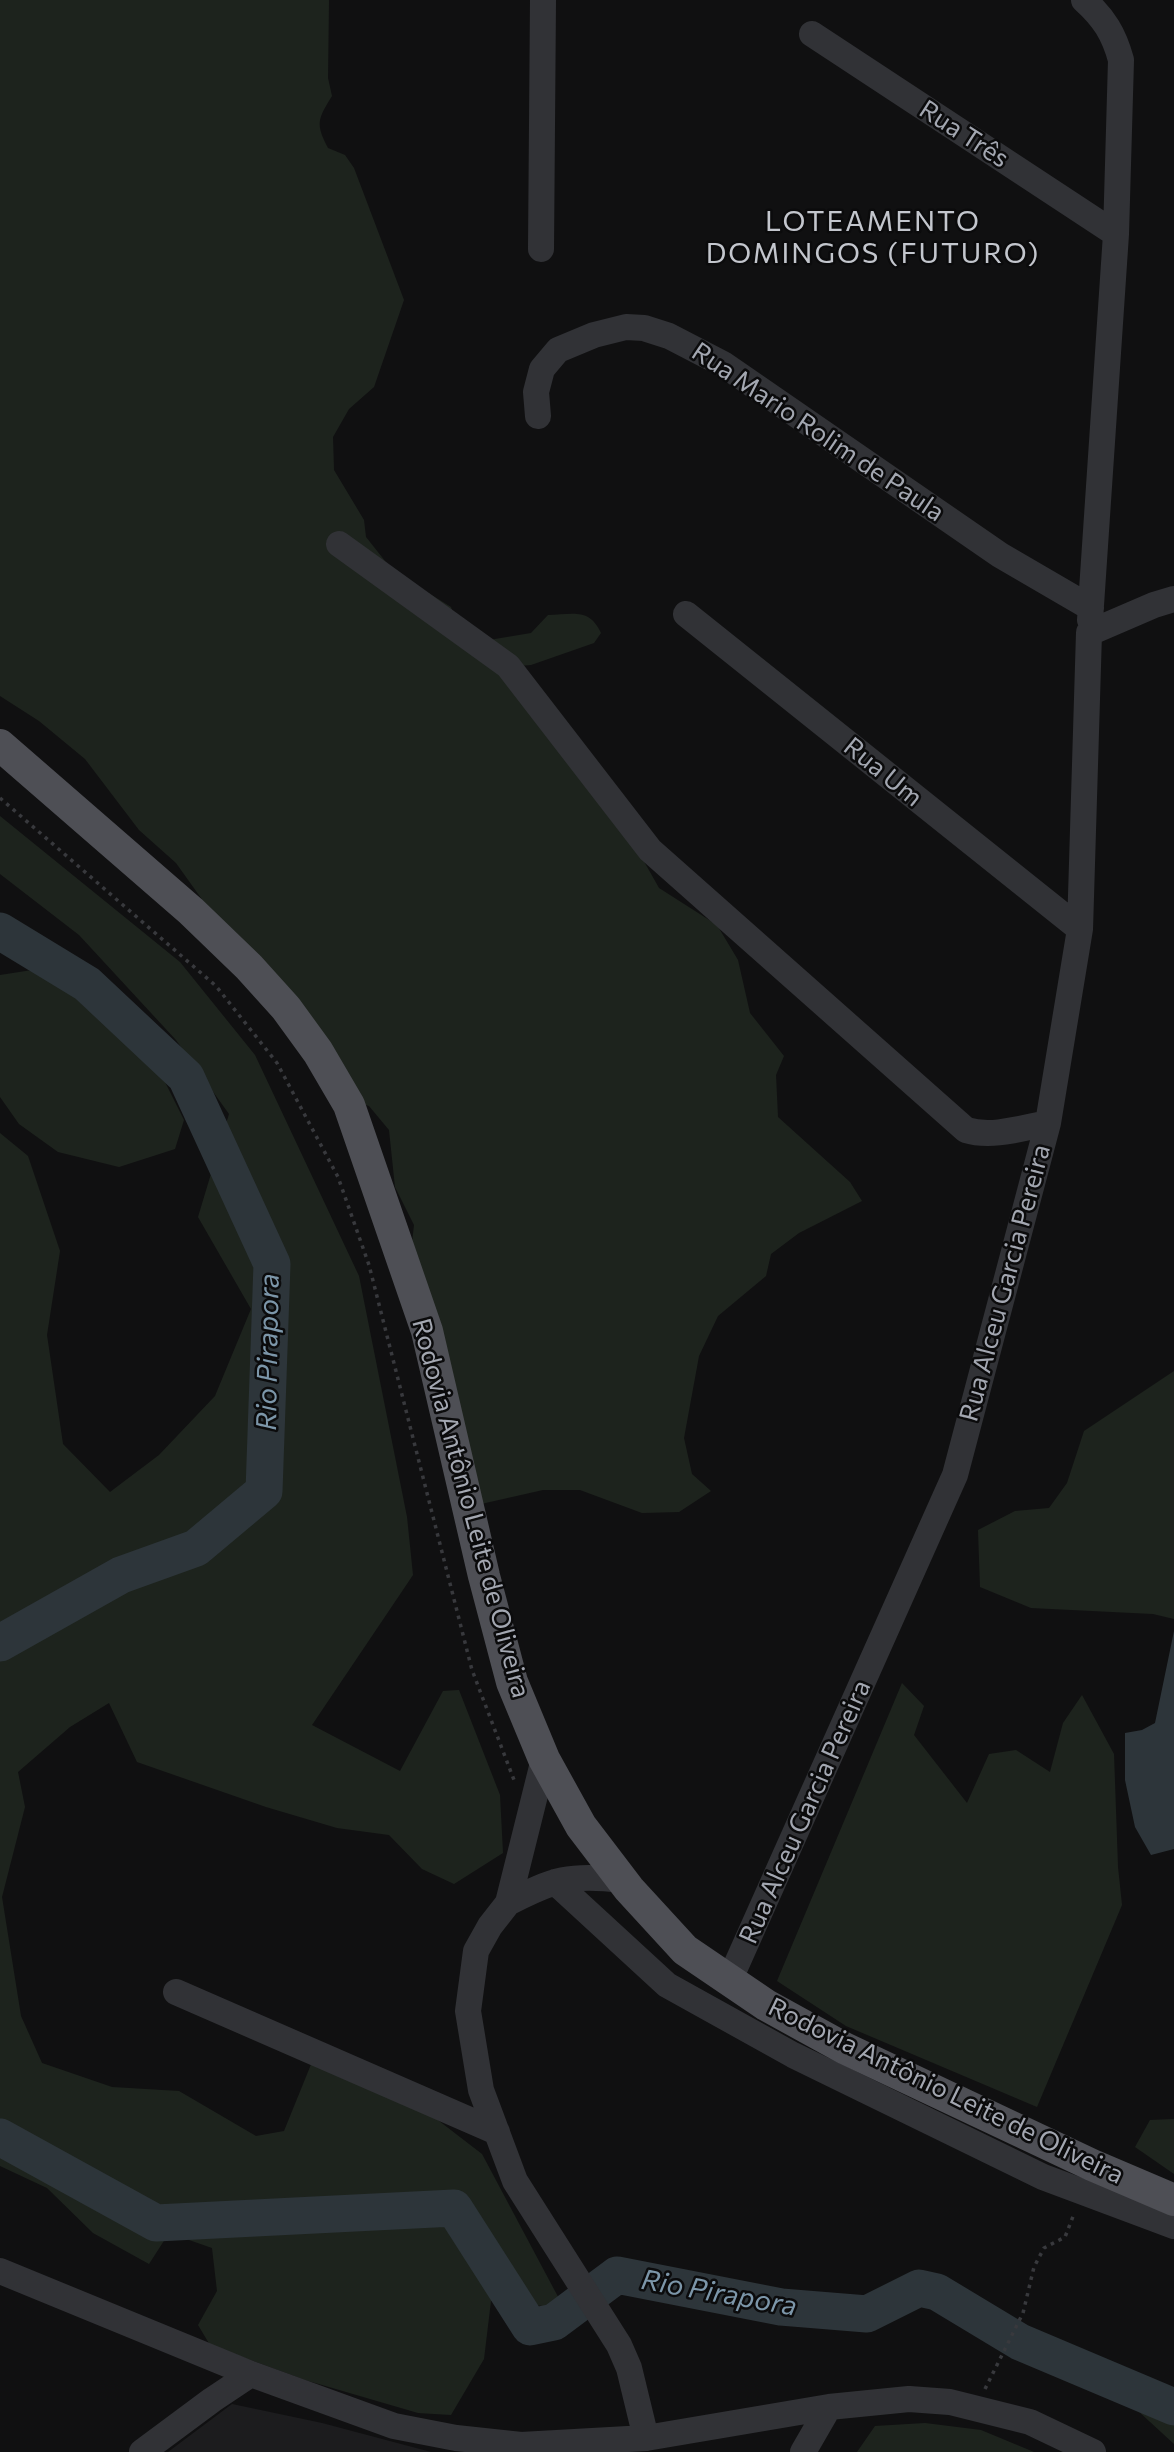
<!DOCTYPE html>
<html>
<head>
<meta charset="utf-8">
<style>
  body { margin:0 }
  canvas { display:block; background:#101011 }
</style>
</head>
<body>
<canvas width="1174" height="2452"></canvas>
<script>
const context = document.querySelector('canvas').getContext('2d');
context.lineJoin = 'round';
function fillPath(path, color) {
  context.fillStyle = color;
  context.fill(path, 'evenodd');
}
function trace(path, color, width, dash) {
  context.strokeStyle = color;
  context.lineWidth = width;
  context.lineCap = dash ? 'butt' : 'round';
  context.setLineDash(dash || []);
  context.stroke(path);
}
function label(font, color, halo, rows, align = 'center') {
  context.font = font + ' Commissioner,sans-serif';
  context.lineWidth = 5;
  context.setLineDash([]);
  context.textBaseline = 'middle';
  context.strokeStyle = halo;
  context.fillStyle = color;
  for (const [text, x, y, turn = 0] of rows) {
    context.save();
    context.translate(x, y);
    context.rotate((+turn || 0) * Math.PI / 180);
    context.textAlign = isNaN(turn) ? turn : align;
    if (halo) context.strokeText(text, 0, 0);
    context.fillText(text, 0, 0);
    context.restore();
  }
}
fillPath(new Path2D(`
  M 232,2404 L 322,2423 L 431,2452 L 168,2452 Z`), '#1c1c1e');
fillPath(new Path2D(`
  M 0,0 L 329,0 L 328,78 L 332,96 C 318,119 315,123 328,148 L 345,155 L 354,168 L 404,300 L 374,387 L 349,409 L 333,437 L 334,470 L 364,520 L 366,537 L 393,571 L 451,607 L 462,639 L 483,641 L 531,633 L 548,615 C 572,615 589,607 601,633 L 594,643 L 531,665 L 506,667 L 615,810 L 659,888 L 717,925 L 738,960 L 750,1013 L 784,1056 L 776,1075 L 778,1117 L 850,1182 L 862,1201 L 799,1233 L 771,1254 L 766,1276 L 718,1316 L 699,1356 L 684,1438 L 692,1474 L 711,1491 L 679,1512 L 642,1513 L 580,1490 L 543,1490 L 481,1504 L 409,1269 L 414,1225 L 395,1187 L 389,1130 L 369,1106 L 329,1094 L 206,905 L 176,863 L 139,830 L 85,759 L 39,721 L 0,696 Z
  M 0,816 L 180,962 L 255,1055 L 359,1276 L 407,1517 L 413,1575 L 312,1725 L 400,1771 L 443,1691 L 459,1690 L 500,1795 L 503,1853 L 454,1884 L 422,1869 L 389,1835 L 337,1828 L 266,1807 L 137,1762 L 109,1703 L 70,1727 L 18,1772 L 25,1807 L 2,1897 L 21,2016 L 42,2063 L 112,2087 L 179,2091 L 256,2136 L 284,2131 L 312,2062 L 430,2114 L 482,2154 L 564,2308 L 491,2301 L 484,2359 L 451,2415 L 418,2413 L 305,2380 L 210,2345 L 198,2325 L 217,2291 L 212,2248 L 169,2233 L 149,2264 L 93,2233 L 47,2188 L 0,2166 L 0,1133 L 28,1156 L 60,1251 L 47,1335 L 63,1444 L 110,1492 L 159,1455 L 215,1396 L 251,1309 L 198,1217 L 229,1114 L 176,1040 L 79,935 L 0,874 Z
  M 45,968 L 84,1006 L 158,1068 L 184,1120 L 175,1149 L 119,1167 L 58,1152 L 19,1124 L 0,1097 L 0,975 Z
  M 1174,1371 L 1174,1619 L 1153,1614 L 1031,1608 L 980,1587 L 978,1530 L 1015,1511 L 1049,1508 L 1067,1483 L 1084,1431 Z
  M 902,1683 L 924,1706 L 914,1735 L 967,1803 L 989,1754 L 1016,1750 L 1050,1772 L 1063,1723 L 1082,1695 L 1114,1754 L 1118,1867 L 1122,1905 L 1037,2107 L 846,2026 L 777,1981 Z
  M 1174,2119 L 1174,2174 L 1135,2147 L 1150,2120 Z
  M 1124,2398 L 1174,2413 L 1174,2444 Z
  M 925,2423 L 981,2430 L 1034,2452 L 857,2452 L 875,2426 Z`), '#1d231d');
fillPath(new Path2D(`
  M 1174,1631 L 1174,1849 L 1151,1855 L 1135,1827 L 1125,1780 L 1125,1733 L 1142,1730 L 1155,1723 Z`), '#2d353a');
trace(new Path2D(`
  M 0,931 L 87,984 L 186,1077 L 272,1264 L 264,1491 L 196,1548 L 121,1575 L 0,1643
  M 0,2137 L 156,2223 L 454,2208 L 530,2327 L 554,2322 L 617,2275 L 781,2307 L 867,2314 L 919,2288 L 937,2292 L 1020,2342 L 1174,2407`), '#2d353a', 37);
trace(new Path2D(`
  M 0,798 L 216,986 L 277,1063 L 338,1177 L 369,1265 L 472,1670 L 514,1780
  M 985,2389 L 1023,2313 L 1034,2267 L 1044,2248 L 1065,2237 L 1074,2214`), '#38393d', 3.5, [3.5, 5]);
trace(new Path2D(`
  M 1084,0 C 1104,18 1114,34 1121,60 L 1116,234 L 1090,620
  M 812,34 L 1116,234
  M 541,249 L 543,0
  M 538,416 L 536,392 L 542,369 L 558,350 L 594,335 L 626,327 L 644,328 L 669,336 L 723,364 L 1000,555 L 1091,608
  M 339,544 L 508,666 L 650,850 L 966,1130 C 992,1138 1022,1128 1048,1123
  M 686,614 L 1080,929
  M 544,1759 L 508,1903 L 490,1926 L 476,1951 L 468,2011 L 481,2090 L 515,2181 L 619,2345 L 629,2368 L 646,2438
  M 555,1882 L 667,1985 L 793,2055 L 1043,2177 L 1174,2226
  M 508,1903 C 554,1879 570,1874 622,1880
  M 730,1979 L 955,1475 L 1048,1123 L 1080,929 L 1089,633 L 1154,605 L 1174,599
  M 176,1992 L 497,2132
  M 0,2271 L 251,2374 L 394,2426 L 456,2438 L 521,2445 L 646,2438 L 829,2407 L 909,2399 L 950,2402 L 1030,2422 L 1093,2452
  M 142,2452 L 212,2400 L 251,2374
  M 803,2452 L 829,2407`), '#313236', 26);
trace(new Path2D(`
  M 0,745 L 191,911 L 249,967 L 286,1008 L 318,1052 L 349,1105 L 427,1331 L 484,1576 L 512,1682 L 544,1759 L 581,1826 L 629,1889 L 685,1950 L 766,2005 L 844,2048 L 1092,2165 L 1174,2200`), '#4e4f55', 32);
label('26px', '#a3a7b1', '#0b0b0c', [
  ["Rua Três",964,134,33],
  ["Rua Mario Rolim de Paula",818,432,34],
  ["Rua Um",883,772,39],
  ["Rua Alceu Garcia Pereira",1005,1283,-75],
  ["Rodovia Antônio Leite de Oliveira",471,1508,75],
  ["Rua Alceu Garcia Pereira",805,1812,-66],
  ["Rodovia Antônio Leite de Oliveira",946,2091,26]
]);
context.letterSpacing = '2px';
label('28px', '#c3c6cd', '#0b0b0c', [
  ["LOTEAMENTO",873,222],
  ["DOMINGOS (FUTURO)",873,254]
]);
context.letterSpacing = '0px';
label('italic 28px', '#7c96a9', '#0b0b0c', [
  ["Rio Pirapora",268,1352,-89],
  ["Rio Pirapora",719,2293,10]
]);
</script>
</body>
</html>
